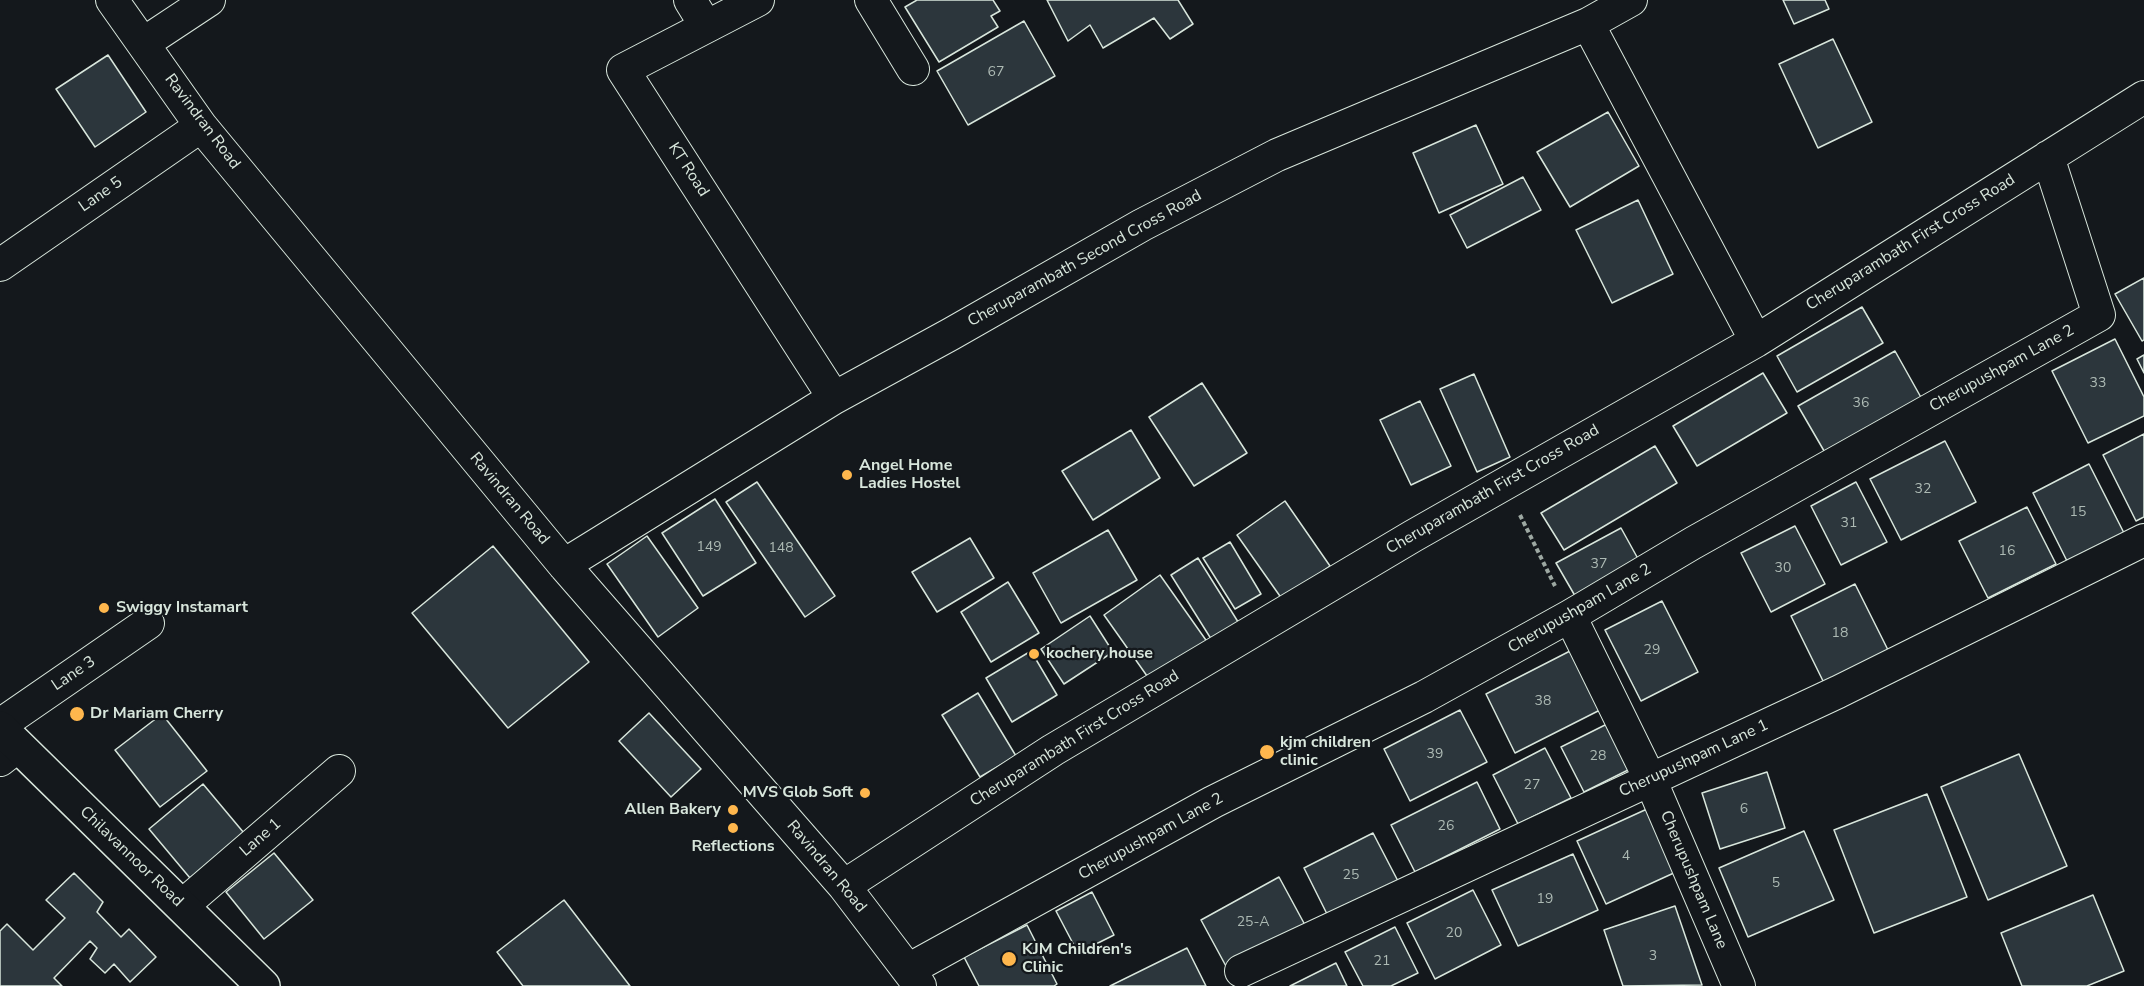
<!DOCTYPE html>
<html>
<head>
<meta charset="utf-8">
<style>
  body { margin:0 }
  canvas { display:block; background:#14181c }
</style>
</head>
<body>
<canvas width="2144" height="986"></canvas>
<script>
const context = document.querySelector('canvas').getContext('2d');
context.lineJoin = 'round';
function fillPath(path, color) {
  context.fillStyle = color;
  context.fill(path, 'evenodd');
}
function trace(path, color, width, dash) {
  context.strokeStyle = color;
  context.lineWidth = width;
  context.lineCap = dash ? 'butt' : 'round';
  context.setLineDash(dash || []);
  context.stroke(path);
}
function label(font, color, halo, rows, align = 'center') {
  context.font = font + ' "Nunito Sans",sans-serif';
  context.lineWidth = 4.5;
  context.setLineDash([]);
  context.textBaseline = 'middle';
  context.strokeStyle = halo;
  context.fillStyle = color;
  for (const [text, x, y, turn = 0] of rows) {
    context.save();
    context.translate(x, y);
    context.rotate((+turn || 0) * Math.PI / 180);
    context.textAlign = isNaN(turn) ? turn : align;
    if (halo) context.strokeText(text, 0, 0);
    context.fillText(text, 0, 0);
    context.restore();
  }
}
const building = new Path2D(`
  M 917,0 L 993,0 L 1000,11 L 991,16 L 998,27 L 939,62 L 905,7 Z
  M 1047,0 L 1178,0 L 1193,24 L 1170,39 L 1154,18 L 1103,48 L 1090,25 L 1068,41 Z
  M 1783,0 L 1825,0 L 1829,9 L 1794,24 Z
  M 1024,21 L 1055,76 L 968,125 L 937,71 Z
  M 1833,39 L 1872,122 L 1818,148 L 1779,64 Z
  M 108,55 L 146,112 L 95,147 L 56,89 Z
  M 1608,112 L 1639,166 L 1570,207 L 1537,152 Z
  M 1476,125 L 1503,184 L 1439,213 L 1413,153 Z
  M 1523,177 L 1541,210 L 1467,248 L 1450,215 Z
  M 1638,200 L 1673,274 L 1612,303 L 1576,230 Z
  M 2144,278 L 2144,340 L 2142,341 L 2115,294 Z
  M 1862,307 L 1883,343 L 1797,392 L 1777,356 Z
  M 2115,339 L 2144,397 L 2144,416 L 2088,443 L 2052,371 Z
  M 1895,351 L 1923,401 L 1827,456 L 1798,406 Z
  M 2144,355 L 2144,373 L 2137,359 Z
  M 1763,373 L 1787,413 L 1697,466 L 1673,426 Z
  M 1474,374 L 1510,457 L 1477,472 L 1440,389 Z
  M 1202,383 L 1247,453 L 1194,486 L 1149,417 Z
  M 1420,401 L 1451,466 L 1411,485 L 1380,420 Z
  M 1131,430 L 1160,478 L 1093,520 L 1062,471 Z
  M 2144,434 L 2144,517 L 2136,521 L 2103,455 Z
  M 1945,441 L 1976,502 L 1901,540 L 1870,479 Z
  M 1655,446 L 1677,483 L 1564,550 L 1541,513 Z
  M 2089,464 L 2124,533 L 2067,561 L 2033,493 Z
  M 757,482 L 835,596 L 805,617 L 726,502 Z
  M 1856,482 L 1887,542 L 1841,565 L 1811,506 Z
  M 715,499 L 756,563 L 703,596 L 662,533 Z
  M 1285,501 L 1330,566 L 1282,599 L 1237,535 Z
  M 2027,507 L 2056,564 L 1988,598 L 1959,541 Z
  M 1795,526 L 1825,584 L 1771,612 L 1741,553 Z
  M 1621,528 L 1642,566 L 1578,601 L 1556,563 Z
  M 1108,530 L 1137,580 L 1061,623 L 1033,573 Z
  M 647,536 L 698,608 L 658,637 L 607,564 Z
  M 970,538 L 994,578 L 937,612 L 912,572 Z
  M 1230,542 L 1261,594 L 1235,609 L 1203,558 Z
  M 493,546 L 589,662 L 508,728 L 412,613 Z
  M 1198,558 L 1240,625 L 1213,642 L 1171,575 Z
  M 1160,575 L 1208,643 L 1152,683 L 1104,615 Z
  M 1008,582 L 1039,633 L 991,662 L 961,612 Z
  M 1855,584 L 1889,652 L 1825,685 L 1791,616 Z
  M 1662,601 L 1698,672 L 1641,701 L 1605,630 Z
  M 1090,616 L 1113,652 L 1064,684 L 1041,649 Z
  M 1031,651 L 1057,695 L 1012,722 L 986,678 Z
  M 1570,651 L 1600,710 L 1515,753 L 1486,694 Z
  M 978,693 L 1016,756 L 980,777 L 942,715 Z
  M 1460,710 L 1487,762 L 1410,801 L 1384,749 Z
  M 649,713 L 701,769 L 671,797 L 619,741 Z
  M 162,714 L 207,771 L 160,807 L 115,750 Z
  M 1611,722 L 1634,767 L 1584,792 L 1561,747 Z
  M 1545,748 L 1571,798 L 1518,824 L 1493,775 Z
  M 2019,754 L 2067,866 L 1988,900 L 1941,787 Z
  M 1767,772 L 1785,828 L 1720,849 L 1702,793 Z
  M 1477,782 L 1500,829 L 1415,872 L 1391,825 Z
  M 203,784 L 244,833 L 190,878 L 149,829 Z
  M 1927,794 L 1967,897 L 1874,933 L 1834,830 Z
  M 1647,809 L 1676,872 L 1606,904 L 1577,841 Z
  M 1804,831 L 1834,900 L 1748,937 L 1719,868 Z
  M 1373,833 L 1399,883 L 1329,918 L 1304,868 Z
  M 274,853 L 313,900 L 264,939 L 226,892 Z
  M 1573,854 L 1598,910 L 1518,946 L 1492,890 Z
  M 74,873 L 103,902 L 97,912 L 121,937 L 129,929 L 156,957 L 130,982 L 114,964 L 105,973 L 90,959 L 97,948 L 90,941 L 54,978 L 62,986 L 0,986 L 0,931 L 7,924 L 33,950 L 65,918 L 46,900 Z
  M 1279,877 L 1305,925 L 1227,968 L 1201,920 Z
  M 1473,890 L 1501,945 L 1435,979 L 1407,923 Z
  M 1092,892 L 1114,935 L 1078,953 L 1056,911 Z
  M 2093,895 L 2124,971 L 2087,986 L 2022,986 L 2001,933 Z
  M 564,900 L 630,986 L 523,986 L 497,952 Z
  M 1675,906 L 1702,985 L 1623,986 L 1604,930 Z
  M 1027,925 L 1057,984 L 1054,986 L 979,986 L 964,957 Z
  M 1395,927 L 1418,973 L 1391,986 L 1363,986 L 1345,952 Z
  M 1187,948 L 1206,986 L 1110,986 Z
  M 1336,963 L 1347,986 L 1290,986 Z`);
fillPath(building, '#2c363c');
trace(building, '#d8e6dc', 1.5);
const minor = new Path2D(`
  M 112,0 L 201,126 L 564,565 L 844,886 L 920,986
  M 690,0 L 706,26
  M 758,0 L 623,70 L 834,398
  M 871,0 L 913,69
  M 1588,24 L 1756,341
  M 144,43 L 209,0
  M 0,265 L 201,126
  M 564,565 L 834,398 L 951,334 L 1142,225 L 1277,155 L 1588,24 L 1631,0
  M 1570,616 L 1650,779 L 1739,986
  M 0,725 L 148,623
  M 0,760 L 18,746
  M 844,886 L 1053,750 L 1413,536 L 1756,341 L 2144,97
  M 182,906 L 339,771
  M 908,970 L 1213,802 L 1424,697 L 1570,616 L 1693,543 L 2099,315 L 2048,157
  M 1241,971 L 1838,692 L 2144,540`);
const tertiary = new Path2D(`
  M 0,728 L 263,986`);
trace(minor, '#d8e6dc', 34);
trace(tertiary, '#d8e6dc', 36);
trace(new Path2D(`
  M 1520,515 L 1555,586`), '#9da8a2', 4, [4.5, 3]);
trace(minor, '#14181c', 32);
trace(tertiary, '#14181c', 33);
for (const [x, y, r, color] of [
  [847,475,6,"#ffb74d"],
  [104,608,6,"#ffb74d"],
  [1034,654,6,"#ffb74d"],
  [77,714,8,"#ffb74d"],
  [1267,752,8,"#ffb74d"],
  [865,793,6,"#ffb74d"],
  [733,810,6,"#ffb74d"],
  [733,828,6,"#ffb74d"],
  [1009,959,8,"#ffb74d"]
]) {
  const dot = new Path2D();
  dot.arc(x, y, r, 0, 2 * Math.PI);
  context.fillStyle = color;
  context.fill(dot);
  trace(dot, '#14181c', 2);
}
label('14px', '#adbab4', null, [
  ["67",996,73],
  ["33",2098,384],
  ["36",1861,404],
  ["32",1923,490],
  ["15",2078,513],
  ["31",1849,524],
  ["149",709,548],
  ["148",781,549],
  ["16",2007,552],
  ["37",1599,565],
  ["30",1783,569],
  ["18",1840,634],
  ["29",1652,651],
  ["38",1543,702],
  ["39",1435,755],
  ["28",1598,757],
  ["27",1532,786],
  ["6",1744,810],
  ["26",1446,827],
  ["4",1626,857],
  ["25",1351,876],
  ["5",1776,884],
  ["19",1545,900],
  ["25-A",1253,923],
  ["20",1454,934],
  ["3",1653,957],
  ["21",1382,962]
]);
label('16px', '#d8e6dc', '#14181c', [
  ["Ravindran Road",202,122,53],
  ["KT Road",688,170,57],
  ["Lane 5",101,195,-35],
  ["Cheruparambath First Cross Road",1911,243,-32],
  ["Cheruparambath Second Cross Road",1085,259,-29],
  ["Cherupushpam Lane 2",2002,369,-29],
  ["Cheruparambath First Cross Road",1493,490,-30],
  ["Ravindran Road",509,499,50],
  ["Cherupushpam Lane 2",1580,609,-30],
  ["Lane 3",74,674,-34],
  ["Cheruparambath First Cross Road",1075,739,-32],
  ["Cherupushpam Lane 1",1694,759,-25],
  ["Cherupushpam Lane 2",1151,837,-29],
  ["Lane 1",261,838,-41],
  ["Chilavannoor Road",131,857,44],
  ["Ravindran Road",826,867,50],
  ["Cherupushpam Lane",1693,880,67]
]);
label('bold 16px', '#d8e6dc', '#14181c', [
  ["Angel Home",859,466],
  ["Ladies Hostel",859,484],
  ["Swiggy Instamart",116,608],
  ["kochery house",1046,654],
  ["Dr Mariam Cherry",90,714],
  ["kjm children",1280,743],
  ["clinic",1280,761],
  ["MVS Glob Soft",853,793,"right"],
  ["Allen Bakery",721,810,"right"],
  ["Reflections",733,847,"center"],
  ["KJM Children's",1022,950],
  ["Clinic",1022,968]
], 'left');
</script>
</body>
</html>
